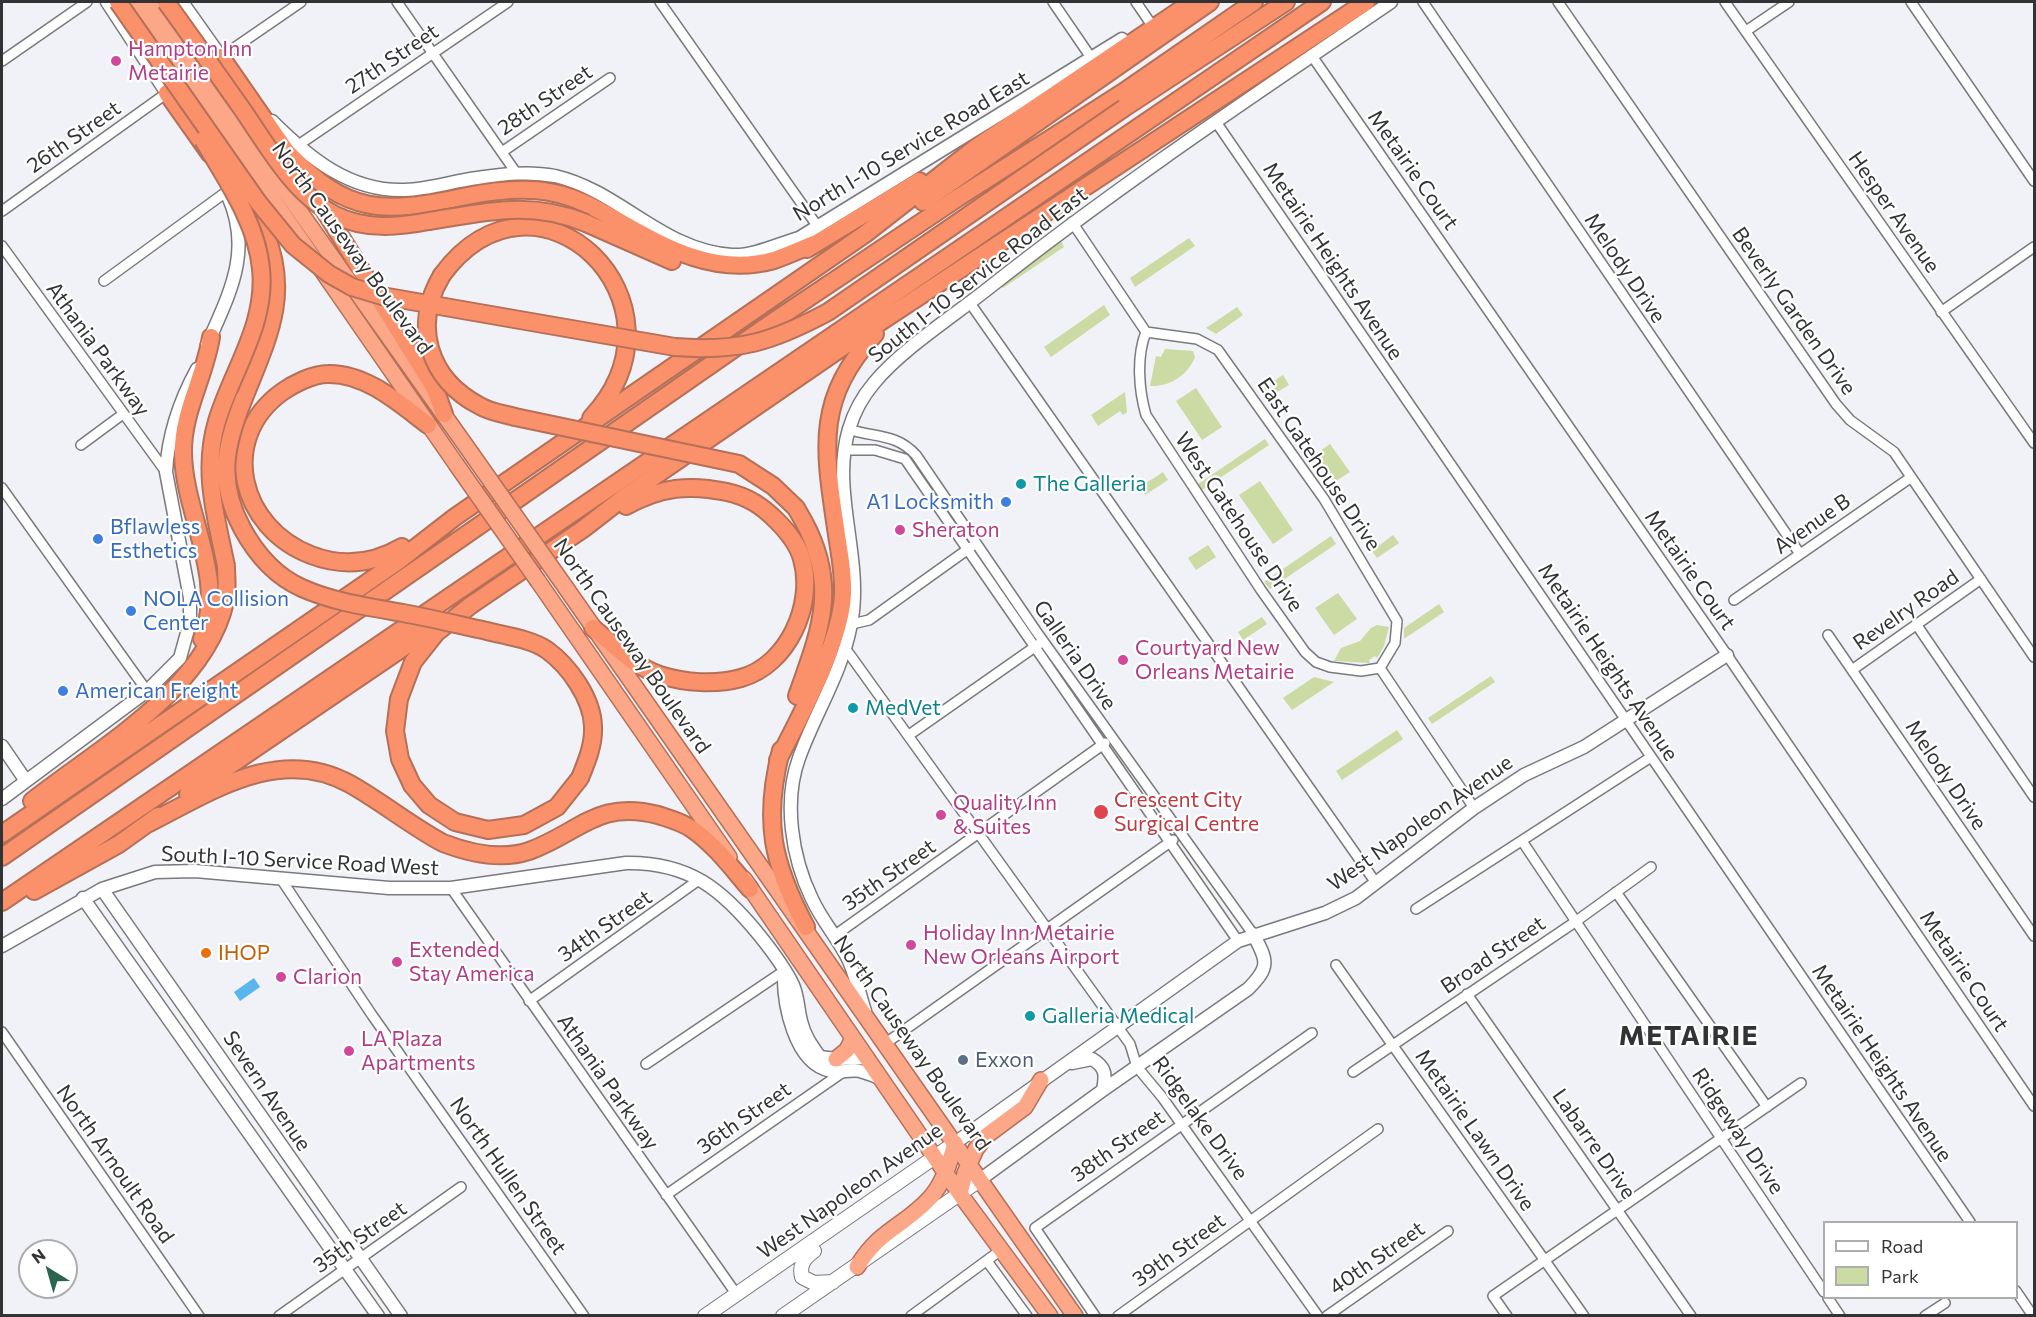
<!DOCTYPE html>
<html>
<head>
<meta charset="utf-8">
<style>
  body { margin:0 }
  #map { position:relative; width:2036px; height:1317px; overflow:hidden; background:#f1f2f7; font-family:Commissioner,sans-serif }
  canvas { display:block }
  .frame { position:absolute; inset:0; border:3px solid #323334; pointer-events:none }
  .legend { position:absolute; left:1823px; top:1221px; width:195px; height:78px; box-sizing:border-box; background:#fff; border:2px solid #adadae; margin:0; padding:8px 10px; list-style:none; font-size:18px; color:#323334 }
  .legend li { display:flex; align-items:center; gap:12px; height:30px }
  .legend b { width:30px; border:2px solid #adadae }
  .north { position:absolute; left:18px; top:1239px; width:60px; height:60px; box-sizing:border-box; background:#fff; border:2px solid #adadae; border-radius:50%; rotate:323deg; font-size:16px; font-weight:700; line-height:24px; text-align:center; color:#323334 }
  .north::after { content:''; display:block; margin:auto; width:21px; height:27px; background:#2b654e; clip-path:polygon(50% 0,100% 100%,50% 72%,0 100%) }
</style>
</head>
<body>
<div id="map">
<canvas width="2036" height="1317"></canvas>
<div class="frame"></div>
<ul class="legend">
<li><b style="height:8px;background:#fff"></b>Road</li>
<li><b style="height:16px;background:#ccdaa3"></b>Park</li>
</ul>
<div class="north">N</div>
</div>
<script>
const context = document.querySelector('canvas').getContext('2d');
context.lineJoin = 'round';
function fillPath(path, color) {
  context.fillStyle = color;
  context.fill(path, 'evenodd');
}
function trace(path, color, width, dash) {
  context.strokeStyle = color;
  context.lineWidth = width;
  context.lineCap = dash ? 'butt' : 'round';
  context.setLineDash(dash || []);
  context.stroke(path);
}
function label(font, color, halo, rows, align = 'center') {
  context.font = font + ' Commissioner,sans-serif';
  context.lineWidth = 4.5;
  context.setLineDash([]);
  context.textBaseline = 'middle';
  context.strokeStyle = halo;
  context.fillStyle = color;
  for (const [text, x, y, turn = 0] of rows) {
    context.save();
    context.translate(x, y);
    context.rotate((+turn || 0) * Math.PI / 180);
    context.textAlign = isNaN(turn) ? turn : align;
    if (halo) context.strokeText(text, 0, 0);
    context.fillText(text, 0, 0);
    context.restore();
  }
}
fillPath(new Path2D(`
  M 1189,238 L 1195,246 L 1135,287 L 1130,278 Z
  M 1061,241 L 1064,247 L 1003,288 L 999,283 Z
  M 1104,305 L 1110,315 L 1051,357 L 1044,347 Z
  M 1237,307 L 1243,315 L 1216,334 L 1206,328 Z
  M 1165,349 L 1193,351 L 1195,357 C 1188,375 1170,387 1150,386 L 1156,356 L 1161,357 Z
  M 1283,375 L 1289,385 L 1266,399 L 1260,390 Z
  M 1196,388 L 1222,427 L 1202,440 L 1176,401 Z
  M 1125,392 L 1127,412 L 1123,415 L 1120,411 L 1098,426 L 1091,415 Z
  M 1265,439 L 1269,445 L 1202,490 L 1198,484 Z
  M 1330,444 L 1350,472 L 1333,483 L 1314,455 Z
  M 1163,472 L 1168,480 L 1145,495 L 1140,487 Z
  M 1260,481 L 1293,530 L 1273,544 L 1239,495 Z
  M 1393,535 L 1399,543 L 1377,558 L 1372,551 Z
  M 1331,536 L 1336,544 L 1270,589 L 1264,582 Z
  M 1208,545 L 1216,557 L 1196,570 L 1188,558 Z
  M 1338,593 L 1357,619 L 1334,635 L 1315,608 Z
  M 1439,604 L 1444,612 L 1404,639 L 1404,628 Z
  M 1262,617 L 1267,624 L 1243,640 L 1238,632 Z
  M 1377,625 L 1389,627 L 1384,646 L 1377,658 L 1375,656 L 1369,660 L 1370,663 L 1334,661 L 1341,648 L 1360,641 L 1371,628 Z
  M 1491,676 L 1495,682 L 1432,724 L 1428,718 Z
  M 1314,677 L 1334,682 L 1292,710 L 1283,698 Z
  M 1397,730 L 1403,739 L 1342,780 L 1336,771 Z`), '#ccdaa3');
fillPath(new Path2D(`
  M 254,978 L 260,987 L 240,1001 L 234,992 Z`), '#58b6ed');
const minor = new Path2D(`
  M 397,2 L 517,174
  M 660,2 L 818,227
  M 1053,2 L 1092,59
  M 1136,2 L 1149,21
  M 1423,2 L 1800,554
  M 1558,2 L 1836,404 L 1850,420 L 1894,452 L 2034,657
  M 1725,2 L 2034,443
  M 1911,2 L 2034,181
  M 1746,31 L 1789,2
  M 1312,56 L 1727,655 L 2034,1106
  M 221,57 L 301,2
  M 2,61 L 87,2
  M 1216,122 L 1970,1222
  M 297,146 L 508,2
  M 502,152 L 610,78
  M 2,211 L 167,93
  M 1072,222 L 1146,332
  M 2,246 L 166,472
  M 104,281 L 226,192
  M 970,303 L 1376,883
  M 1941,312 L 2034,247
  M 1146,332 L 1197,339 L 1218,350 L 1324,499 L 1397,621 L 1395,643 L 1380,668
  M 1146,332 C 1136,357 1139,391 1146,415 L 1261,590 L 1305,652 L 1316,662 L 1330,667 L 1361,671 L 1380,668
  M 848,429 C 875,438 896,433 916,455 L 1036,631 L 1253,934
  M 81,445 L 123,414
  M 845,450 L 875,450 L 905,459 L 1238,941
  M 2,488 L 147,691
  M 1734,600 L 1910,478
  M 852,624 L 869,620 L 971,547
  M 1916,624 L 2034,797
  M 1828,635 L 2034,936
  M 845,648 L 1130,1044 L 1137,1067 L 1162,1097 L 1318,1316
  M 1380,668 L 1474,808
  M 1852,670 L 1981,579
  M 909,735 L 1039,644
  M 1522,841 L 1824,1292
  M 281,879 L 372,1015 L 584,1316
  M 451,888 L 737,1295
  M 1616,892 L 1767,1107
  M 1416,909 L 1651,757
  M 834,936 L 1105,743
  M 1336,965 L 1584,1316
  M 1467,994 L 1691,1316
  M 529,1001 L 700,879
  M 2,1032 L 199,1316
  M 886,1043 L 1173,840
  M 646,1064 L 784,971
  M 1353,1072 L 1575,922 L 1651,867
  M 666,1195 L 843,1072
  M 987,1261 L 1027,1316
  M 2016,1291 L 2033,1316
  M 1828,1298 L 1840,1316
  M 279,1316 L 461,1187
  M 911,1316 L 1001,1250
  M 1095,1316 L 1035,1228 L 1312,1033
  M 1118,1316 L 1378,1129
  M 1327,1316 L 1448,1231
  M 1507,1316 L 1493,1296 L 1801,1083
  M 1925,1316 L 1945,1303`);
const tertiary = new Path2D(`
  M 107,2 L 170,98
  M 182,2 L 221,57
  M 272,121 C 309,158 350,192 405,190 C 429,189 454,181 477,178 C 503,174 529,171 555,176 C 620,191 663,251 732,255 C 754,256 778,244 799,238 L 1122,39
  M 207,345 C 229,294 253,252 228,196
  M 2,746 L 26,781
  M 2,799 L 147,691 L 180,658 L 190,622 L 190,598 L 166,472 C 168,435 179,402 197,369
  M 102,889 L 401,1316
  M 83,898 L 378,1316
  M 2,946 L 102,889 L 155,872 L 195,871 L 389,888 L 451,888 L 626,863 C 689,862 722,889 760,936 C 772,951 785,968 793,985 C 798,996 798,1010 801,1021 C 804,1035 812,1046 820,1057 L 836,1059 L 868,1058
  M 784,972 C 783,1003 794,1064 831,1071 C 841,1073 851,1069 860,1071 C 867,1073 875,1076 882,1079
  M 865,1011 C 859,993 855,971 846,955 C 836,936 821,919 812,899 C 792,858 783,802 799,758 C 815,713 842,673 851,624 C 864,559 830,492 849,429 C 854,412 863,396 874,383 C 902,349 955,315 990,287 C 1119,185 1256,94 1391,2
  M 1072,1063 L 1092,1059 C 1106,1067 1106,1075 1103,1090
  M 955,1143 L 1238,941 L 1325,913 L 1356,898 L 1474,808 L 1524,775 L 1584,747 L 1727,655
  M 981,1179 L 1103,1090 L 1248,989 C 1270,967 1268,961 1253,934`);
const secondary = new Path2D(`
  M 814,1251 C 804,1258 799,1265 802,1277 L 814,1283 L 833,1282
  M 705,1316 L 955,1143
  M 783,1316 L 981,1179`);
const trunk = new Path2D(`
  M 136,2 L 456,464
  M 151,2 L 471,453
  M 538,581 L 729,857
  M 566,588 L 1075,1316
  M 744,879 L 960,1194 L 1050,1316
  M 836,1059 L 847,1050 L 853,1038
  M 960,1194 L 965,1173 L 976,1149 L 986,1136 L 1025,1107 L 1041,1080
  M 857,1267 C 880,1229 903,1227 929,1199 C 943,1185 950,1162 955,1143`);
const motorway = new Path2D(`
  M 221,57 L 291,158
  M 167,93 L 210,154
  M 1124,108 L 1286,2
  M 286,151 C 348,216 383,214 467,196 C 493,191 522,187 549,192 C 575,196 597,209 620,222 C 668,249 717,276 774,260 C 789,255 803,248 817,243
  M 244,202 C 250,212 260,222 265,233 C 291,295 267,340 244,398
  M 923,202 L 1210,2
  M 321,205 L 435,389 L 444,414
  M 586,223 L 672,261
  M 807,249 L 919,181
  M 442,275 C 537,146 699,303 591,418
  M 402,547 C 373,564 342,567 311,555 C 240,528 217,439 282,392 C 293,384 313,374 328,374 C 366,373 400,404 428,425
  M 593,628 C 613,644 635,667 660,675 C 685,683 716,685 741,678 C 788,665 815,604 802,559 C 798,544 788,532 777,521 C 762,506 749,497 727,492 C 689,484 661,487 626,506
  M 202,639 C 227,577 184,515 183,453 C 182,413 205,376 211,337
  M 797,696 C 820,631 839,587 804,522
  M 781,750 C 763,821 772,863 806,927
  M 778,760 C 800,716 841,643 843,594 C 844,574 840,555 837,535 C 825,452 813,401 875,334
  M 580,778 L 557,807 L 524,825 L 488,830 L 455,822 L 429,805 L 412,785 L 400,759 L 395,731 L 399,699 L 413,662 L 436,633 L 471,605 L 583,529 L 623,498 L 847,344 L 1366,2
  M 188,794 L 435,626
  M 32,801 C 99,748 205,690 225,602 C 228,591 226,577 226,566
  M 149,823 C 212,791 280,745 350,784 C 382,802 411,826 443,843 C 469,853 502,860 529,851 C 579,833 598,799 658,815 C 670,819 682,822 692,829 C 715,845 732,868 750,889
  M 2,834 L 397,562 L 455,517 L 865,234 L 974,149 L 1192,2
  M 2,857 L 771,323 L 959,197 L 1122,93 L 1254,2
  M 34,891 L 119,844 L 158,816
  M 2,902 L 1322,2`);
trace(minor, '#797a7e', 12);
trace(tertiary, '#797a7e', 15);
trace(secondary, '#797a7e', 16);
trace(trunk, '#b47058', 18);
trace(motorway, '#b47058', 20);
trace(minor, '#fff', 9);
trace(tertiary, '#fff', 12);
trace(secondary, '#fff', 14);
trace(trunk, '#fba788', 15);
trace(motorway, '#fa916b', 16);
const trunkBridge = new Path2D(`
  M 471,453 L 566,588
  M 456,464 L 538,581`);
const motorwayBridge = new Path2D(`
  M 118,2 L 258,202 L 293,245 L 329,274 L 352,287 L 382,296 L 675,347 C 739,352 772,342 828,312 L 1124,108
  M 166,2 C 191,36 215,71 240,106 C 266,143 293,194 335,215 C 365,230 398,227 429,221 C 486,212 530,200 586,223
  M 203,140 C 226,179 257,223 261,269 C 267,324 232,371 217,421 C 202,471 216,517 226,566
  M 442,275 C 412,325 428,379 480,406 C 490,412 504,414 515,417 L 739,464 L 773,486 L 796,508 L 804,522
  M 244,398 C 225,445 217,481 242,528 C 256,554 275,576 302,588 C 333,602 369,607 403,613 C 431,618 459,625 487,631 C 506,636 531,639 547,650 C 569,666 592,698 593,726 C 594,744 587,761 580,778`);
trace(trunkBridge, '#b47058', 18, []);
trace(motorwayBridge, '#b47058', 20, []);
trace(trunkBridge, '#fba788', 15);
trace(motorwayBridge, '#fa916b', 16);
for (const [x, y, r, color] of [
  [116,61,6,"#d1479c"],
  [1021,484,6,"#0f9aa8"],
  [1006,502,6,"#3f7fe0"],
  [900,530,6,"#d1479c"],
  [98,539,6,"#3f7fe0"],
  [131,611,6,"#3f7fe0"],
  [1123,660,6,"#d1479c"],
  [63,691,6,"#3f7fe0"],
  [853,708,6,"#0f9aa8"],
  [1101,812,8,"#e0444e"],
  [941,815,6,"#d1479c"],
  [911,945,6,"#d1479c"],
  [206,953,6,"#e8710a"],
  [397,962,6,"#d1479c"],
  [281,977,6,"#d1479c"],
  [1030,1016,6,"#0f9aa8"],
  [349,1051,6,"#d1479c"],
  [963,1060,6,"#5c6f8a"]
]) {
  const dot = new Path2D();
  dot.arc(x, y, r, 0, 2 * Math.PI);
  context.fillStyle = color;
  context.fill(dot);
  trace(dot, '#fff', 2);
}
label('21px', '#b23c85', '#fff', [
  ["Hampton Inn",128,49],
  ["Metairie",128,73],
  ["Sheraton",912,530],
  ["Courtyard New",1135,648],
  ["Orleans Metairie",1135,672],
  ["Quality Inn",953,803],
  ["& Suites",953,827],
  ["Holiday Inn Metairie",923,933],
  ["New Orleans Airport",923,957],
  ["Extended",409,950],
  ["Stay America",409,974],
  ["Clarion",293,977],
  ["LA Plaza",361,1039],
  ["Apartments",361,1063]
], 'left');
label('21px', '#323334', '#fff', [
  ["27th Street",392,59,-34],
  ["28th Street",545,100,-34],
  ["26th Street",74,137,-35],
  ["North I-10 Service Road East",911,146,-31],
  ["Metairie Court",1413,170,55],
  ["Hesper Avenue",1894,212,55],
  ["North Causeway Boulevard",352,248,54],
  ["Metairie Heights Avenue",1333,261,56],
  ["Melody Drive",1625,268,56],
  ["South I-10 Service Road East",978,275,-38],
  ["Beverly Garden Drive",1794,311,55],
  ["Athania Parkway",98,349,54],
  ["East Gatehouse Drive",1319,464,56],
  ["West Gatehouse Drive",1239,522,56],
  ["Avenue B",1812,524,-35],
  ["Metairie Court",1690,570,55],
  ["Revelry Road",1906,610,-35],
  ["North Causeway Boulevard",632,646,55],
  ["Galleria Drive",1075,655,55],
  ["Metairie Heights Avenue",1608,662,56],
  ["Melody Drive",1946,775,56],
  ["West Napoleon Avenue",1420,823,-35],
  ["South I-10 Service Road West",300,861,3],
  ["35th Street",889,875,-35],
  ["34th Street",605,926,-35],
  ["Broad Street",1493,955,-34],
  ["Metairie Court",1964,971,56],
  ["North Causeway Boulevard",912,1043,55],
  ["Metairie Heights Avenue",1882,1063,56],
  ["Athania Parkway",608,1082,55],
  ["Severn Avenue",267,1091,56],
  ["36th Street",744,1118,-35],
  ["Ridgelake Drive",1200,1118,54],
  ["Metairie Lawn Drive",1475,1130,55],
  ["Ridgeway Drive",1738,1131,56],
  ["Labarre Drive",1594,1144,55],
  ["38th Street",1118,1146,-35],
  ["North Arnoult Road",115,1164,55],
  ["North Hullen Street",508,1176,55],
  ["West Napoleon Avenue",850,1191,-35],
  ["35th Street",360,1237,-35],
  ["39th Street",1179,1250,-36],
  ["40th Street",1377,1258,-35]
]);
label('21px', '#0d838f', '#fff', [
  ["The Galleria",1033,484],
  ["MedVet",865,708],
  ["Galleria Medical",1042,1016]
], 'left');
label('21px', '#366cbe', '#fff', [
  ["A1 Locksmith",994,502,"right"],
  ["Bflawless",110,527],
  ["Esthetics",110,551],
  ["NOLA Collision",143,599],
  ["Center",143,623],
  ["American Freight",75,691]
], 'left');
label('21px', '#be3a42', '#fff', [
  ["Crescent City",1114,800],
  ["Surgical Centre",1114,824]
], 'left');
label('21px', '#c56008', '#fff', [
  ["IHOP",218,953]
], 'left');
label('21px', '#4e5e75', '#fff', [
  ["Exxon",975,1060]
], 'left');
context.letterSpacing = '1.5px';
label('bold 27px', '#323334', '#fff', [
  ["METAIRIE",1689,1036]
]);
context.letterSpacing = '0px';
</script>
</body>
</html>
